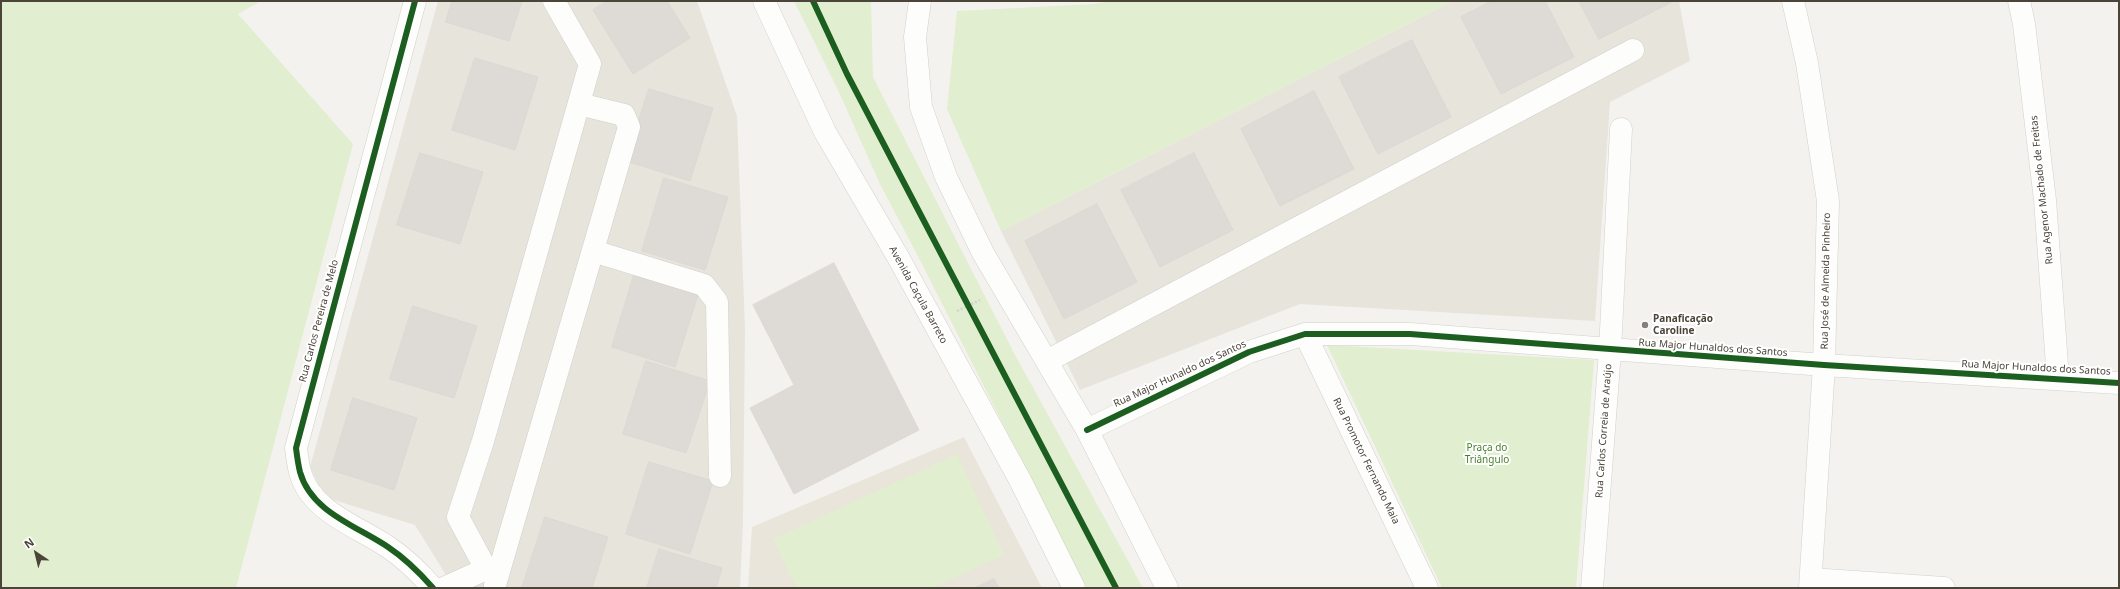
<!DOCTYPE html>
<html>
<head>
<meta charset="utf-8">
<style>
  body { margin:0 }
  #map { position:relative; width:2120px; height:589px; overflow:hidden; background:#f4f2ee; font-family:"Noto Sans",sans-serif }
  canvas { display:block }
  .frame { position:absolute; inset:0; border:2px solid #4b4439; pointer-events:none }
  .north { position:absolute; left:16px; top:533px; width:40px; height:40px; -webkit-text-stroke:3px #fff; paint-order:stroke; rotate:325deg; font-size:11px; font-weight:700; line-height:16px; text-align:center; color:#4b4439 }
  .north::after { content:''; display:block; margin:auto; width:14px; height:18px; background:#4b4439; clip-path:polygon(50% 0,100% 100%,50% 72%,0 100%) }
</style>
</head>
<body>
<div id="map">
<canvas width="2120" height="589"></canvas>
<div class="frame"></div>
<div class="north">N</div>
</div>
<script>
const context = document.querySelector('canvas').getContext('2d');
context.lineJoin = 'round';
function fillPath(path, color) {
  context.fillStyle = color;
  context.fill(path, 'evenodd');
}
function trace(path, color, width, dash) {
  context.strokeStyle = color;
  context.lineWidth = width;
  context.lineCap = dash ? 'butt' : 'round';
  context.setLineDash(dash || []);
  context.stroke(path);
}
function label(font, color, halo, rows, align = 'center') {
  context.font = font + ' "Noto Sans",sans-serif';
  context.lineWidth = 4;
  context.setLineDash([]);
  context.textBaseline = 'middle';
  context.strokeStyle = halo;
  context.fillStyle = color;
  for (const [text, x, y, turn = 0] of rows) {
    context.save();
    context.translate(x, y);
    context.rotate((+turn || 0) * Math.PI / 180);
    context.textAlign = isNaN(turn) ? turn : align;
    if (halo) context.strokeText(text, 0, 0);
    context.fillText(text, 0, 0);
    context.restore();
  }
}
fillPath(new Path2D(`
  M 438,1 L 697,1 L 737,116 L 745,329 L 743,522 L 740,588 L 454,588 L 415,525 L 324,497 L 310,467 Z
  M 1453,1 L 1679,1 L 1690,61 L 1610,102 L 1595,321 L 1300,304 L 1080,390 L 1001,231 Z`), '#e7e4dc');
fillPath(new Path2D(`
  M 964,437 L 1042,588 L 748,588 L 752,527 Z`), '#eae5da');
fillPath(new Path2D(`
  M 1,1 L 261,1 L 238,14 L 353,144 L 236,588 L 1,588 Z
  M 794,1 L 871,1 L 873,77 L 1014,353 L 1143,588 L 1086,588 L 923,266 L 880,184 L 838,90 Z
  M 1108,1 L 1453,1 L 1001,231 L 947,109 L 957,11 L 1095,4 Z
  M 1327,345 L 1594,360 L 1576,588 L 1442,588 Z
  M 957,454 L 1004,555 L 932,588 L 796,588 L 773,539 Z`), '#e1eecf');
const building = new Path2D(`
  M 452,1 L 522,1 L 509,41 L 446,22 Z
  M 607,1 L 667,1 L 690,38 L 633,74 L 593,10 Z
  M 1492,1 L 1545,1 L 1574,57 L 1501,94 L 1461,17 Z
  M 1579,1 L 1671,1 L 1672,2 L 1599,39 Z
  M 1412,40 L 1451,117 L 1378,154 L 1339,77 Z
  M 475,58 L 538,77 L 515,150 L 452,130 Z
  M 649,89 L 713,108 L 690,181 L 626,161 Z
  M 1314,91 L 1354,169 L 1280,206 L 1241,129 Z
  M 420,153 L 483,172 L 460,244 L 397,225 Z
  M 1194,153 L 1233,230 L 1160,267 L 1121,190 Z
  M 664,178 L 728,197 L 705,270 L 642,251 Z
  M 1097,204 L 1137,282 L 1064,319 L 1025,241 Z
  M 834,263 L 919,430 L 794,494 L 750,408 L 794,385 L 753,305 Z
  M 634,275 L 698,295 L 675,367 L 612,347 Z
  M 413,306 L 477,326 L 454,398 L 390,379 Z
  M 646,361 L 710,381 L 686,453 L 623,434 Z
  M 353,398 L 417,418 L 394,490 L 331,470 Z
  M 649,462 L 713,481 L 690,554 L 626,534 Z
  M 545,517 L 608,537 L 592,588 L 522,588 Z
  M 659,549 L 722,568 L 716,588 L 647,588 Z
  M 994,579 L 999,588 L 975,588 Z`);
fillPath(building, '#dedbd6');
trace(building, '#dcd9d4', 1);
const minor = new Path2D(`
  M 415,1 L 296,448 C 297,456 298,464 300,472 C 311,512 357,526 388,547 C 406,559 419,572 433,588
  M 764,1 L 825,132 L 898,257 L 1020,480 L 1074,588
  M 920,1 L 915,37 L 921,107 L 946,177 L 983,253 L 1087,430 L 1167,588
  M 1793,1 L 1807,63 L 1828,201 L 1824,365 L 1810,588
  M 2019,1 L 2024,24 L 2045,200 L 2058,379
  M 593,251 L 704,285 L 717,302 L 720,476
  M 1305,334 L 1427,588
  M 1047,361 L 1633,50
  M 1087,430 L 1249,352 L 1305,334 L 1410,334 L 1824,365 L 2119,383
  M 1811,579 L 1944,588
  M 495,585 L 629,127 L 624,115 L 579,104
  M 444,588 L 486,569 L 458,517 L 483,441 L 590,64 L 554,1
  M 1592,588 L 1610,351 L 1621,129`);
trace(minor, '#d2d0cb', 23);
trace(new Path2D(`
  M 957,311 L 980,300`), '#d3d2cc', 2.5, [2, 2]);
trace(minor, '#fdfdfc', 22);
trace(new Path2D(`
  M 415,1 L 296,448 C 297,456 298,464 300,472 C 311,512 357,526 388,547 C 406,559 419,572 433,588
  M 813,1 L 847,74 L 1116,588
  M 1087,430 L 1249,352 L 1305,334 L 1410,334 L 1824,365 L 2119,383`), '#1b5e20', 6);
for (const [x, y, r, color] of [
  [1645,325,4,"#868178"]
]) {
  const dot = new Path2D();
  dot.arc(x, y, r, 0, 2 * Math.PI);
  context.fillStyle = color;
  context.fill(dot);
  trace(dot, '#fff', 1.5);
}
label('10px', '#4b4439', '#fff', [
  ["Rua Agenor Machado de Freitas",2042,190,-96],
  ["Rua José de Almeida Pinheiro",1826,281,-89],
  ["Avenida Caçula Barreto",918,295,61],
  ["Rua Carlos Pereira de Melo",319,321,-75],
  ["Rua Major Hunaldos dos Santos",1713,348,4],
  ["Rua Major Hunaldos dos Santos",2036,368,3],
  ["Rua Major Hunaldo dos Santos",1180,374,-25],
  ["Rua Carlos Correia de Araújo",1604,431,-86],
  ["Rua Promotor Fernando Maia",1366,461,64]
]);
label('bold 10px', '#4b4439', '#fff', [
  ["Panaficação",1653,319],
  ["Caroline",1653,331]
], 'left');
label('10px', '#4a7f2a', '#fff', [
  ["Praça do",1487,448],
  ["Triângulo",1487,460]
]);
</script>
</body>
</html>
